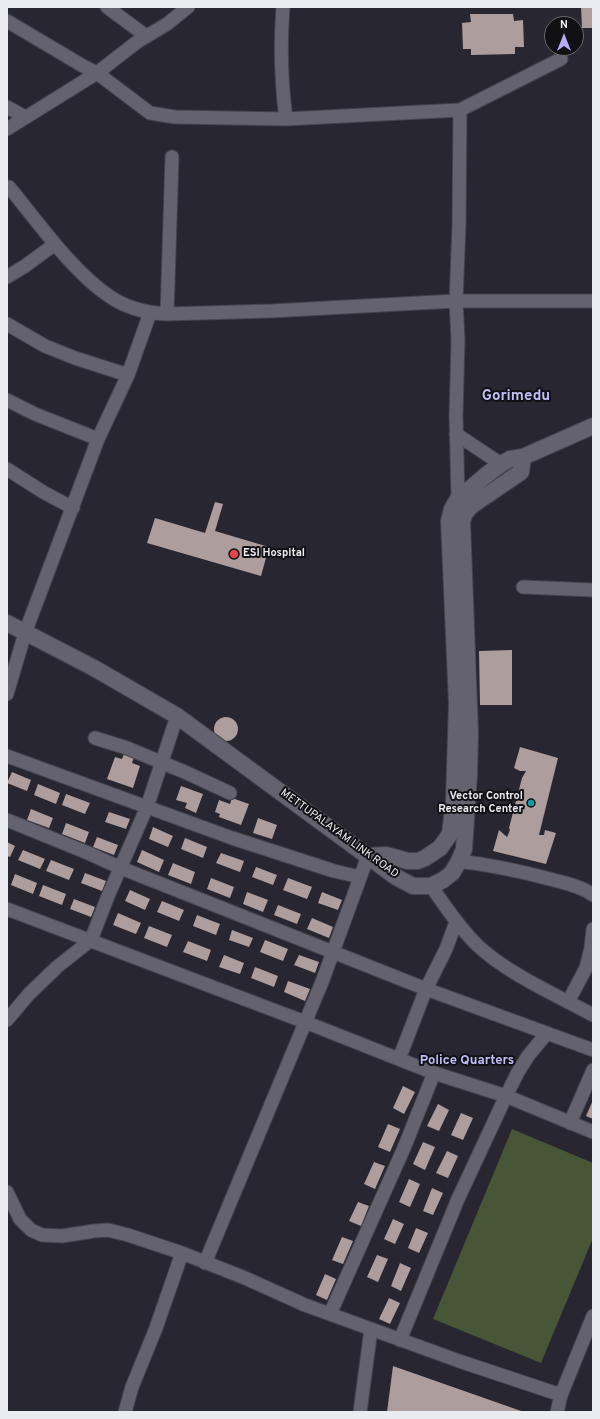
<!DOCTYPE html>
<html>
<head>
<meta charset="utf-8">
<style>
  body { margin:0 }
  #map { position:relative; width:600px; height:1419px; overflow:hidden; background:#272631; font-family:Overpass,sans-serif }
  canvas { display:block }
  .frame { position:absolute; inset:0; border:8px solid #ebebf2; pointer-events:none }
  .north { position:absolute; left:544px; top:16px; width:40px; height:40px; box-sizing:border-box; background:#101015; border:1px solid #68686d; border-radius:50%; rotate:0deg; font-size:11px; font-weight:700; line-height:16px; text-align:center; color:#ebebf2 }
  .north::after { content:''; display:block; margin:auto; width:14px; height:18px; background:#b4acf9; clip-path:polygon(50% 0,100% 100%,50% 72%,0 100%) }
</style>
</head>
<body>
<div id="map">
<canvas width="600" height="1419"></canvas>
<div class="frame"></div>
<div class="north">N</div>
</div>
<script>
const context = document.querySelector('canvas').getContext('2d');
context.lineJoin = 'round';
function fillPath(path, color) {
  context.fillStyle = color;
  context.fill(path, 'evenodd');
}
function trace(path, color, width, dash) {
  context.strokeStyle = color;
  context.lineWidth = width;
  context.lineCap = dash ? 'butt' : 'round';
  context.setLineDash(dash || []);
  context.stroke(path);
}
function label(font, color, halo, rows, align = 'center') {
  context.font = font + ' Overpass,sans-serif';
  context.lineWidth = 4;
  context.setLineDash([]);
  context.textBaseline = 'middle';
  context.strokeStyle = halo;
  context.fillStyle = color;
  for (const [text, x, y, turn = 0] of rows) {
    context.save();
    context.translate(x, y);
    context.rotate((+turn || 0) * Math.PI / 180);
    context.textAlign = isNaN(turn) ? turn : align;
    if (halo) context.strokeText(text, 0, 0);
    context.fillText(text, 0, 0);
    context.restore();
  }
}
fillPath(new Path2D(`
  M 512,1129 L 593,1163 L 593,1238 L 541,1363 L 433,1319 Z`), '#465637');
fillPath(new Path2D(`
  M 581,7 L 593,7 L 593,28 L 582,28 Z
  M 470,14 L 513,14 L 514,21 L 523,20 L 524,47 L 515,47 L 515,54 L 471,55 L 471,49 L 463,49 L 462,23 L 471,22 Z
  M 215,502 L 223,504 L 215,531 L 269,547 L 261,576 L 147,543 L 155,518 L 205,533 Z
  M 512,650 L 512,705 L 480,705 L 479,651 Z
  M214 729a12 12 0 1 1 24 0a12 12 0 1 1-24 0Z
  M 520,747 L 558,758 L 539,835 L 544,835 L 545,830 L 556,833 L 546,864 L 493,851 L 499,830 L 507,837 L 510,830 L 509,828 L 522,778 L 526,771 L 520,771 L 514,768 Z
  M 124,754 L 134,757 L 132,763 L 140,766 L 133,788 L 107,779 L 115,757 L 122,759 Z
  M 12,772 L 31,780 L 27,791 L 7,783 Z
  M 38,784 L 60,793 L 56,804 L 34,795 Z
  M 181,786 L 203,794 L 196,813 L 185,808 L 187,803 L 176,800 Z
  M 66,794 L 90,803 L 85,814 L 62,805 Z
  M 232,798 L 249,804 L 241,825 L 219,817 L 220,814 L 215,812 L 219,800 L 230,804 Z
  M 31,809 L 53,818 L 49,828 L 27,820 Z
  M 109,812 L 130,819 L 126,829 L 105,822 Z
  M 258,818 L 277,825 L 272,839 L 253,833 Z
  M 66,823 L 89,832 L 85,843 L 62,834 Z
  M 153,827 L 173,836 L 168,847 L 149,839 Z
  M 97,837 L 118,845 L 114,855 L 93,847 Z
  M 185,838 L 207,847 L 203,858 L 181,849 Z
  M 7,842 L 15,846 L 10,857 L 7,856 Z
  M 23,850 L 45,859 L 40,869 L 18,860 Z
  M 142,850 L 164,860 L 159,872 L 137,862 Z
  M 221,853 L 244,861 L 240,872 L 216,863 Z
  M 51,860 L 74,869 L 69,880 L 46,871 Z
  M 173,863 L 195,872 L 191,884 L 168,875 Z
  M 256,867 L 277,875 L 273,885 L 252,877 Z
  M 85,873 L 106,881 L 102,891 L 81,883 Z
  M 15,874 L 37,883 L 33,894 L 11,885 Z
  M 211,878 L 234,887 L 230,898 L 207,889 Z
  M 288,878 L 312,887 L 307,899 L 283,890 Z
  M 43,885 L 66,894 L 62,905 L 39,896 Z
  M 130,890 L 150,899 L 145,910 L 125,901 Z
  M 247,892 L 268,900 L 263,912 L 243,904 Z
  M 322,892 L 342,900 L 338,910 L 318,903 Z
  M 74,899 L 95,907 L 91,917 L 70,909 Z
  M 162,901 L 184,910 L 179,921 L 157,912 Z
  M 278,905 L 301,914 L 297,924 L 274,915 Z
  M 118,913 L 141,923 L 136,934 L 113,925 Z
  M 197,915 L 220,924 L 216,935 L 193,926 Z
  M 312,918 L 333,927 L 329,938 L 307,929 Z
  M 149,926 L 172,935 L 167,947 L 144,938 Z
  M 232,930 L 253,938 L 249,947 L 229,940 Z
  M 265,940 L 288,949 L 283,961 L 260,952 Z
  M 188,941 L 211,950 L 207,961 L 183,952 Z
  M 224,955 L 244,963 L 240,974 L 219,967 Z
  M 299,955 L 319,962 L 315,973 L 294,965 Z
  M 255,967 L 278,976 L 274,987 L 251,978 Z
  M 288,981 L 310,989 L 305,1001 L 284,992 Z
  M 403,1086 L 415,1092 L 404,1114 L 393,1108 Z
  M 593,1100 L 593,1119 L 586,1116 Z
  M 438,1104 L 449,1110 L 439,1131 L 427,1126 Z
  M 461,1113 L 473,1118 L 463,1140 L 451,1135 Z
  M 388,1124 L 400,1129 L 390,1152 L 378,1147 Z
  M 423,1142 L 435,1147 L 425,1170 L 413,1164 Z
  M 447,1151 L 458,1156 L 448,1178 L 436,1173 Z
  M 374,1162 L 385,1166 L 375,1189 L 364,1184 Z
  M 409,1179 L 420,1184 L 410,1207 L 399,1202 Z
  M 432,1188 L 443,1193 L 433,1215 L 423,1211 Z
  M 358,1202 L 369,1206 L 361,1226 L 349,1221 Z
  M 393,1219 L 404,1224 L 395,1244 L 384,1239 Z
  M 416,1228 L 428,1233 L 419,1253 L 408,1248 Z
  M 342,1237 L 353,1241 L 343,1264 L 332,1260 Z
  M 377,1255 L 388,1259 L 378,1282 L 367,1277 Z
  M 400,1263 L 411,1268 L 401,1291 L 391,1286 Z
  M 325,1274 L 336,1279 L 327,1300 L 316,1295 Z
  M 389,1298 L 400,1303 L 390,1324 L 379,1319 Z
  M 393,1366 L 524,1412 L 387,1412 Z`), '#ae9d9d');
const minor = new Path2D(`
  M 107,7 L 146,36
  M 283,7 C 280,45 281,81 286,119
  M 7,21 L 83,66 L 97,73 L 150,113 L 175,117 L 286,119 L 460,110 L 561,59
  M 7,107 L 25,117
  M 7,129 L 97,73 L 137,42 L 167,24 L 188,7
  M 9,187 C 38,222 72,271 109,296 C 126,308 147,313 167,314 L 271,311 L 456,301 L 593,301
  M 7,277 L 25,266 L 55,244
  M 167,314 L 172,157
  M 7,324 L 45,346 L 75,358 L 128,375
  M 7,400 L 35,414 L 98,439
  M 456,434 L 501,464
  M 7,469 L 43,492 L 73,508
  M 458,499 L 456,416 L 458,340 L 456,301 L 459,226 L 460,110
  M 523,587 L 593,590
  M 7,694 L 25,633 L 98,439 L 128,375 L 150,313
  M 95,738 L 127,748 L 187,773 L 230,793
  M 7,756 L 232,838 L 334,871 L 360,877
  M 7,820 L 88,853 L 121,868 L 426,989 L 593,1050
  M 459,861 C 490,865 520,871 550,879 C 564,883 581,886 593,895
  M 431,886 C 445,906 458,926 476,944 C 506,973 556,995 593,1015
  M 7,909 L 305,1022 L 434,1073 L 506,1096 L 593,1132
  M 568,1002 L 586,968 L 591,948 L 593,929
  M 7,1020 L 29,994 L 57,967 L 91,940 L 108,896 L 147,807 L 177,716
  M 399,1059 L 426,989 L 446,949 L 456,922
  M 570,1123 L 593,1070
  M 7,1192 L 20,1219 L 31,1230 L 42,1235 L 62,1236 L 94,1231 L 108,1230 L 128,1235 L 182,1253 L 245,1278 L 305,1305 L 459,1361 L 561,1395
  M 205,1263 L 322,982 L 368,856
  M 330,1314 L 404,1148 L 434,1073
  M 400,1340 L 458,1199 L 506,1096 L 518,1072 L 528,1056 L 547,1033
  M 125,1412 L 132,1387 L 156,1328 L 182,1253
  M 360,1412 L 371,1329
  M 557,1412 L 561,1395 L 593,1316`);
const tertiary = new Path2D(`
  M 7,623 L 94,668 L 177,716 L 396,877 L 413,886 L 431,886 L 443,880 L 452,873 L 459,861 L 464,849 L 469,775 L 470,733 L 462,521 L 465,513 L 471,506 L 521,472 L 523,457
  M 368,856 L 386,855 L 408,861 L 418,861 L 425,858 L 440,848 L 450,834 L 454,800 L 457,703 L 449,521 L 452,509 L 458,499 L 485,476 L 501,464 L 510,459 L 523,457 L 593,426`);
trace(minor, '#45444d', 15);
trace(tertiary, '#45444d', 18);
trace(minor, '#63626e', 13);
trace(tertiary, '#63626e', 16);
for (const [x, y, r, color] of [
  [234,554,5,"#e0444e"],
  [531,803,4,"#0f9aa8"]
]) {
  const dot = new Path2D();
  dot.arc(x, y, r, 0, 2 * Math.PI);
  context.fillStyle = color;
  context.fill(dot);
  trace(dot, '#101015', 1.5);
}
label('bold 11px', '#ebebf2', '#101015', [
  ["ESI Hospital",243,554],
  ["Vector Control",523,797,"right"],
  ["Research Center",523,810,"right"]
], 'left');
label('11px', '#ebebf2', '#101015', [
  ["METTUPALAYAM LINK ROAD",339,834,36]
]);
label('bold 13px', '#c1bdf6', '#101015', [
  ["Police Quarters",467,1061]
]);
label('bold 15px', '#c1bdf6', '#101015', [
  ["Gorimedu",516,397]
]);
</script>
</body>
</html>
